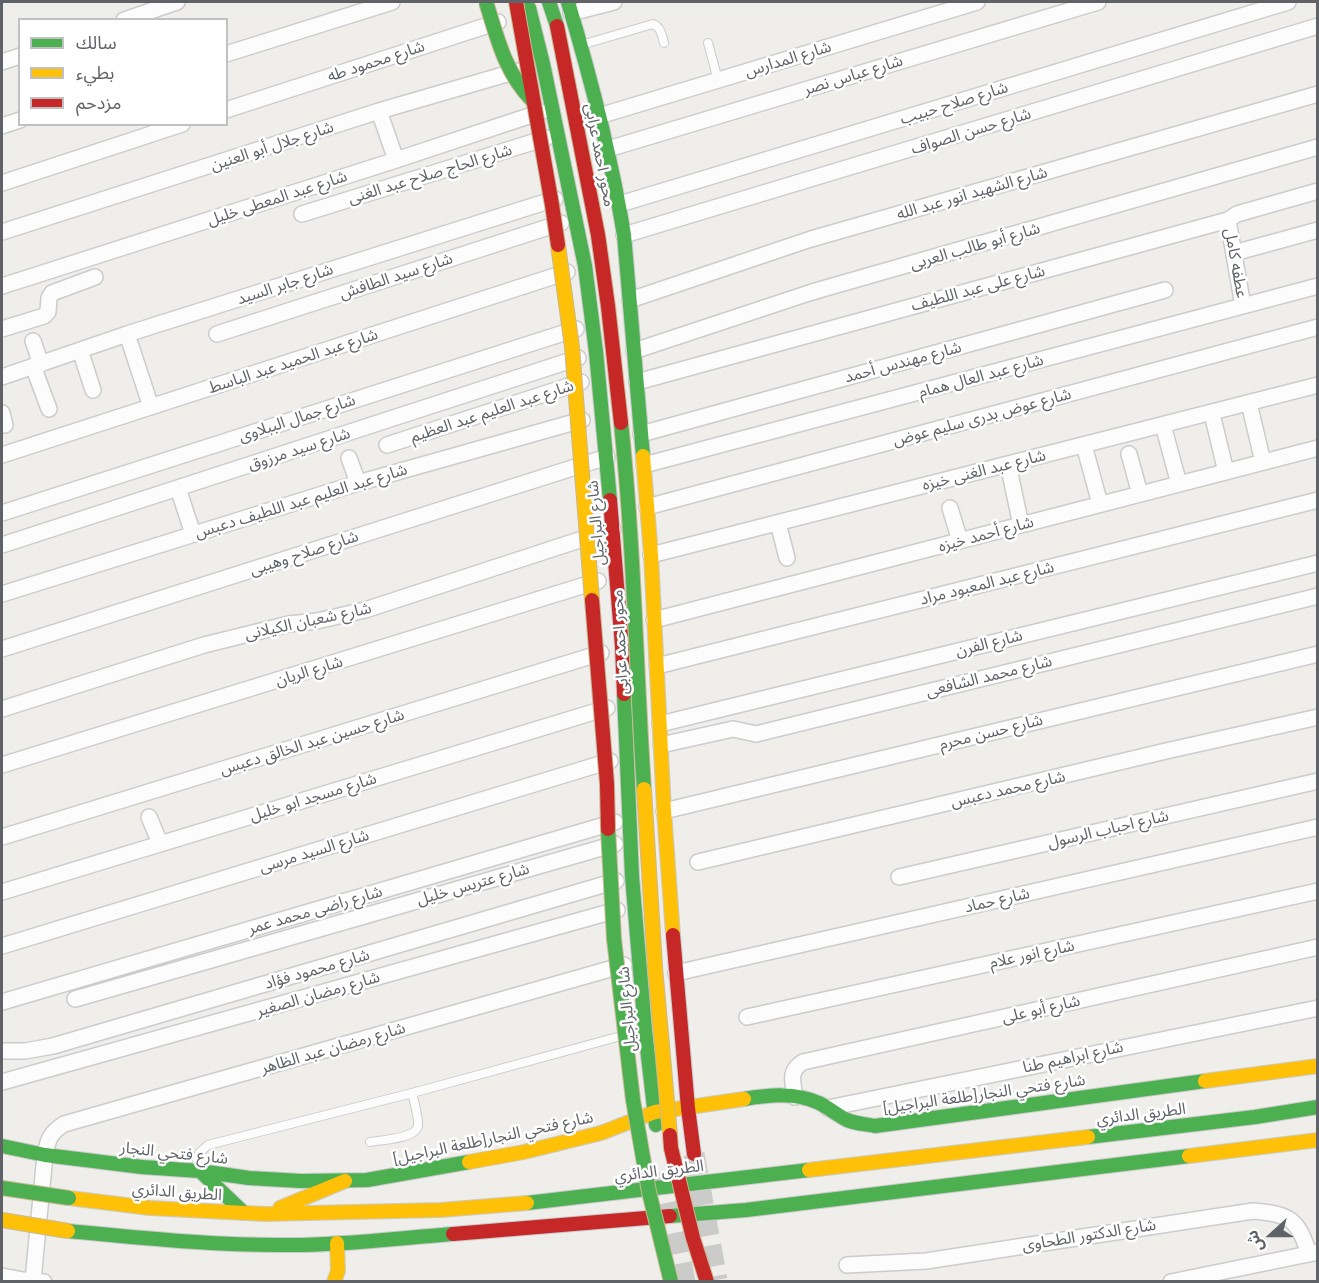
<!DOCTYPE html>
<html>
<head>
<meta charset="utf-8">
<style>
  body { margin:0 }
  #map { position:relative; width:1319px; height:1283px; overflow:hidden; background:#efeeea; font-family:Lato,"Noto Sans Arabic",sans-serif }
  canvas { display:block }
  .frame { position:absolute; inset:0; border:3px solid #5f6368; pointer-events:none }
  .legend { position:absolute; left:18px; top:18px; width:210px; height:108px; box-sizing:border-box; background:#fff; border:2px solid #bfc1c3; margin:0; padding:8px 10px; list-style:none; font-size:18px; color:#5f6368 }
  .legend li { display:flex; align-items:center; gap:12px; height:30px }
  .legend b { width:30px; border:2px solid #bfc1c3 }
  .north { position:absolute; left:1241px; top:1205px; width:60px; height:60px; -webkit-text-stroke:4px #fff; paint-order:stroke; rotate:249deg; font-size:16px; font-weight:700; line-height:24px; text-align:center; color:#5f6368 }
  .north::after { content:''; display:block; margin:auto; width:21px; height:27px; background:#5f6368; clip-path:polygon(50% 0,100% 100%,50% 72%,0 100%) }
</style>
</head>
<body>
<div id="map">
<canvas width="1319" height="1283"></canvas>
<div class="frame"></div>
<ul class="legend">
<li><b style="height:8px;background:#4caf50"></b>سالك</li>
<li><b style="height:8px;background:#ffc107"></b>بطيء</li>
<li><b style="height:8px;background:#c62828"></b>مزدحم</li>
</ul>
<div class="north">ش</div>
</div>
<script>
const context = document.querySelector('canvas').getContext('2d');
context.lineJoin = 'round';
function trace(path, color, width, dash) {
  context.strokeStyle = color;
  context.lineWidth = width;
  context.lineCap = dash ? 'butt' : 'round';
  context.setLineDash(dash || []);
  context.stroke(path);
}
function label(font, color, halo, rows, align = 'center') {
  context.font = font + ' Lato,"Noto Sans Arabic",sans-serif';
  context.lineWidth = 5;
  context.setLineDash([]);
  context.textBaseline = 'middle';
  context.strokeStyle = halo;
  context.fillStyle = color;
  for (const [text, x, y, turn = 0] of rows) {
    context.save();
    context.translate(x, y);
    context.rotate((+turn || 0) * Math.PI / 180);
    context.textAlign = isNaN(turn) ? turn : align;
    if (halo) context.strokeText(text, 0, 0);
    context.fillText(text, 0, 0);
    context.restore();
  }
}
trace(new Path2D(`
  M 694,1154 L 717,1280
  M 663,1172 L 685,1282`), '#cbcbca', 21, [21, 10]);
const lane = new Path2D(`
  M 708,43 L 718,80
  M 581,45 L 653,24 C 661,27 662,36 664,43
  M 370,1142 C 381,1140 415,1139 418,1126 C 419,1119 414,1101 412,1093
  M 196,1166 L 199,1153 L 208,1145 L 412,1093 L 621,1036`);
const street = new Path2D(`
  M 571,13 L 614,2
  M 124,20 L 177,2
  M 226,54 L 392,2
  M 2,62 L 20,56
  M 226,110 L 498,22
  M 379,111 L 396,160
  M 599,116 L 977,2
  M 2,126 L 20,120
  M 608,149 L 1098,2
  M 2,183 L 182,124
  M 620,204 L 1288,2
  M 302,214 L 546,138
  M 1228,220 L 1243,306
  M 2,232 L 379,111 L 517,71
  M 624,235 L 1318,26
  M 1234,253 L 1318,230
  M 2,286 L 396,160 L 541,112
  M 630,300 L 811,239 L 1318,94
  M 2,329 L 44,316 L 48,312 L 49,298 L 52,293 L 95,277
  M 127,334 L 151,407
  M 217,334 L 561,223
  M 33,341 L 41,364
  M 80,350 L 93,390
  M 634,351 L 812,292 L 1318,147
  M 33,366 L 49,409
  M 2,377 L 127,334 L 555,199
  M 637,382 L 1228,220 L 1237,214 L 1318,191
  M 1249,403 L 1263,462
  M 2,413 L 5,425
  M 1214,422 L 1226,472
  M 1163,425 L 1179,484
  M 641,434 L 1165,290
  M 387,445 L 581,382
  M 1084,445 L 1100,504
  M 1129,454 L 1140,494
  M 2,455 L 567,272
  M 349,458 L 358,483
  M 1008,464 L 1021,525
  M 644,465 L 1318,286
  M 178,488 L 193,534
  M 647,507 L 1318,327
  M 950,508 L 960,541
  M 2,513 L 576,329
  M 778,523 L 787,558
  M 2,545 L 578,358
  M 651,555 L 1318,385
  M 2,594 L 358,483 L 582,420
  M 654,620 L 1318,448
  M 2,649 L 607,457
  M 657,666 L 1318,500
  M 2,709 L 204,645 L 289,624 L 317,621 L 365,610 L 613,529
  M 660,724 L 1318,563
  M 661,745 L 733,729 L 756,734 L 1318,596
  M 2,765 L 598,581
  M 664,811 L 1318,654
  M 149,817 L 160,843
  M 2,837 L 601,653
  M 698,862 L 1166,751 L 1318,717
  M 899,877 L 1318,781
  M 2,892 L 607,708
  M 2,946 L 610,761
  M 676,973 L 1318,827
  M 75,999 L 615,844
  M 2,1002 L 615,822
  M 747,1017 L 1318,891
  M 2,1051 L 25,1051 L 53,1046 L 616,881
  M 2,1082 L 617,910
  M 795,1097 C 793,1082 788,1071 803,1062 L 1318,947
  M 828,1108 L 1318,1008
  M 847,1265 L 926,1261 L 1253,1211 C 1290,1214 1298,1219 1309,1254
  M 2,1276 L 23,1280 L 44,1282
  M 33,1280 L 45,1155 C 48,1139 50,1133 64,1124 L 624,965
  M 1171,1282 L 1318,1252`);
const fast = new Path2D(`
  M 549,2 L 557,26
  M 568,2 C 591,79 611,156 624,235 L 643,456
  M 529,8 L 543,64 L 585,266 L 596,352 L 610,500
  M 624,694 L 632,876 L 645,1030 L 656,1125
  M 744,1099 C 769,1095 795,1092 819,1103 C 829,1108 837,1115 847,1120 C 856,1124 866,1124 875,1126 L 1205,1081
  M 1088,1137 L 1255,1117 L 1318,1107
  M 2,1146 L 45,1155 L 142,1167 L 200,1171 L 249,1178 L 301,1181 L 367,1180 L 469,1162
  M 200,1171 L 244,1213
  M 527,1203 L 809,1170
  M 670,1216 L 746,1210 L 1189,1156
  M 68,1231 C 143,1238 217,1246 292,1245 C 346,1245 399,1238 453,1234`);
const slow = new Path2D(`
  M 643,456 L 651,555 L 664,811 L 673,935
  M 1205,1081 L 1318,1066
  M 1189,1156 L 1318,1140
  M 469,1162 L 524,1152 L 601,1133 L 655,1112 L 744,1099
  M 809,1170 L 1088,1137
  M 69,1198 L 150,1208 L 265,1214 L 441,1210 L 527,1203
  M 280,1208 L 345,1181
  M 334,1282 L 338,1271 L 337,1243`);
const jam = new Path2D(`
  M 610,500 L 622,646 L 624,694
  M 673,935 L 688,1108 L 694,1154
  M 453,1234 L 670,1216`);
trace(lane, '#cbcccc', 10);
trace(street, '#cbcccc', 18);
trace(fast, '#cacacb', 16);
trace(slow, '#cacacb', 16);
trace(jam, '#cacacb', 16);
trace(lane, '#fdfcfc', 8);
trace(street, '#fdfcfc', 15);
trace(fast, '#4caf50', 14);
trace(slow, '#ffc107', 14);
trace(jam, '#c62828', 14);
const fastBridge = new Path2D(`
  M 486,2 C 497,37 505,73 532,100
  M 621,423 C 634,545 636,667 644,789
  M 608,829 L 614,939 L 633,1100 L 649,1192 L 671,1282
  M 2,1188 L 69,1198`);
const slowBridge = new Path2D(`
  M 558,245 L 572,347 L 592,600
  M 644,789 L 655,967 L 670,1135
  M 2,1220 L 68,1231`);
const jamBridge = new Path2D(`
  M 516,2 L 552,205 L 558,245
  M 557,26 L 598,235 L 608,306 L 621,423
  M 592,600 L 607,784 L 608,829
  M 670,1135 L 671,1148 L 693,1238 L 707,1282`);
trace(fastBridge, '#c8b996', 16, []);
trace(slowBridge, '#c8b996', 16, []);
trace(jamBridge, '#c8b996', 16, []);
trace(fastBridge, '#4caf50', 14);
trace(slowBridge, '#ffc107', 14);
trace(jamBridge, '#c62828', 14);
label('16px', '#5f6368', '#fff', [
  ["شارع المدارس",788,59,-17],
  ["شارع محمود طه",376,61,-18],
  ["شارع عباس نصر",853,75,-17],
  ["شارع صلاح حبيب",954,103,-17],
  ["شارع حسن الصواف",971,131,-17],
  ["شارع جلال أبو العنين",272,146,-18],
  ["محور احمد عرابى",600,155,79],
  ["شارع الحاج صلاح عبد الغنى",430,174,-17],
  ["شارع الشهيد انور عبد الله",972,193,-16],
  ["شارع عبد المعطى خليل",277,198,-18],
  ["شارع أبو طالب العربى",975,246,-16],
  ["عطفه كامل",1236,263,80],
  ["شارع سيد الطافش",396,276,-18],
  ["شارع جابر السيد",285,284,-18],
  ["شارع على عبد اللطيف",978,288,-15],
  ["شارع عبد الحميد عبد الباسط",293,361,-18],
  ["شارع مهندس أحمد",903,362,-15],
  ["شارع عبد العال همام",981,376,-15],
  ["شارع عبد العليم عبد العظيم",492,411,-18],
  ["شارع عوض بدرى سليم عوض",982,417,-15],
  ["شارع جمال الببلاوى",297,418,-18],
  ["شارع سيد مرزوق",299,449,-18],
  ["شارع عبد الغنى خيزه",984,470,-14],
  ["شارع عبد العليم عبد اللطيف دعبس",301,501,-17],
  ["شارع البراجيل",596,523,-95],
  ["شارع أحمد خيزه",986,534,-15],
  ["شارع صلاح وهيبى",304,553,-18],
  ["شارع عبد المعبود مراد",987,583,-14],
  ["شارع شعبان الكيلانى",308,621,-12],
  ["محور احمد عرابى",620,642,-93],
  ["شارع الفرن",989,643,-14],
  ["شارع الريان",309,671,-17],
  ["شارع محمد الشافعى",989,676,-14],
  ["شارع حسن محرم",991,732,-14],
  ["شارع حسين عبد الخالق دعبس",312,742,-17],
  ["شارع محمد دعبس",1008,789,-13],
  ["شارع مسجد ابو خليل",313,797,-17],
  ["شارع احباب الرسول",1108,829,-13],
  ["شارع السيد مرسى",314,851,-17],
  ["شارع عتريس خليل",473,884,-16],
  ["شارع حماد",997,900,-13],
  ["شارع راضى محمد عمر",315,910,-16],
  ["شارع انور علام",1032,954,-12],
  ["شارع محمود فؤاد",317,969,-16],
  ["شارع رمضان الصغير",318,994,-16],
  ["شارع البراجيل",627,1009,-95],
  ["شارع أبو على",1041,1009,-13],
  ["شارع رمضان عبد الظاهر",333,1048,-16],
  ["شارع ابراهيم طنا",1073,1057,-12],
  ["شارع فتحي النجار[طلعة البراجيل]",984,1094,-8],
  ["الطريق الدائري",1141,1114,-7],
  ["شارع فتحي النجار[طلعة البراجيل]",493,1138,-12],
  ["شارع فتحي النجار",174,1153,6],
  ["الطريق الدائري",659,1171,-7],
  ["الطريق الدائري",177,1192,4],
  ["شارع الدكتور الطحاوى",1089,1235,-9]
]);
</script>
</body>
</html>
